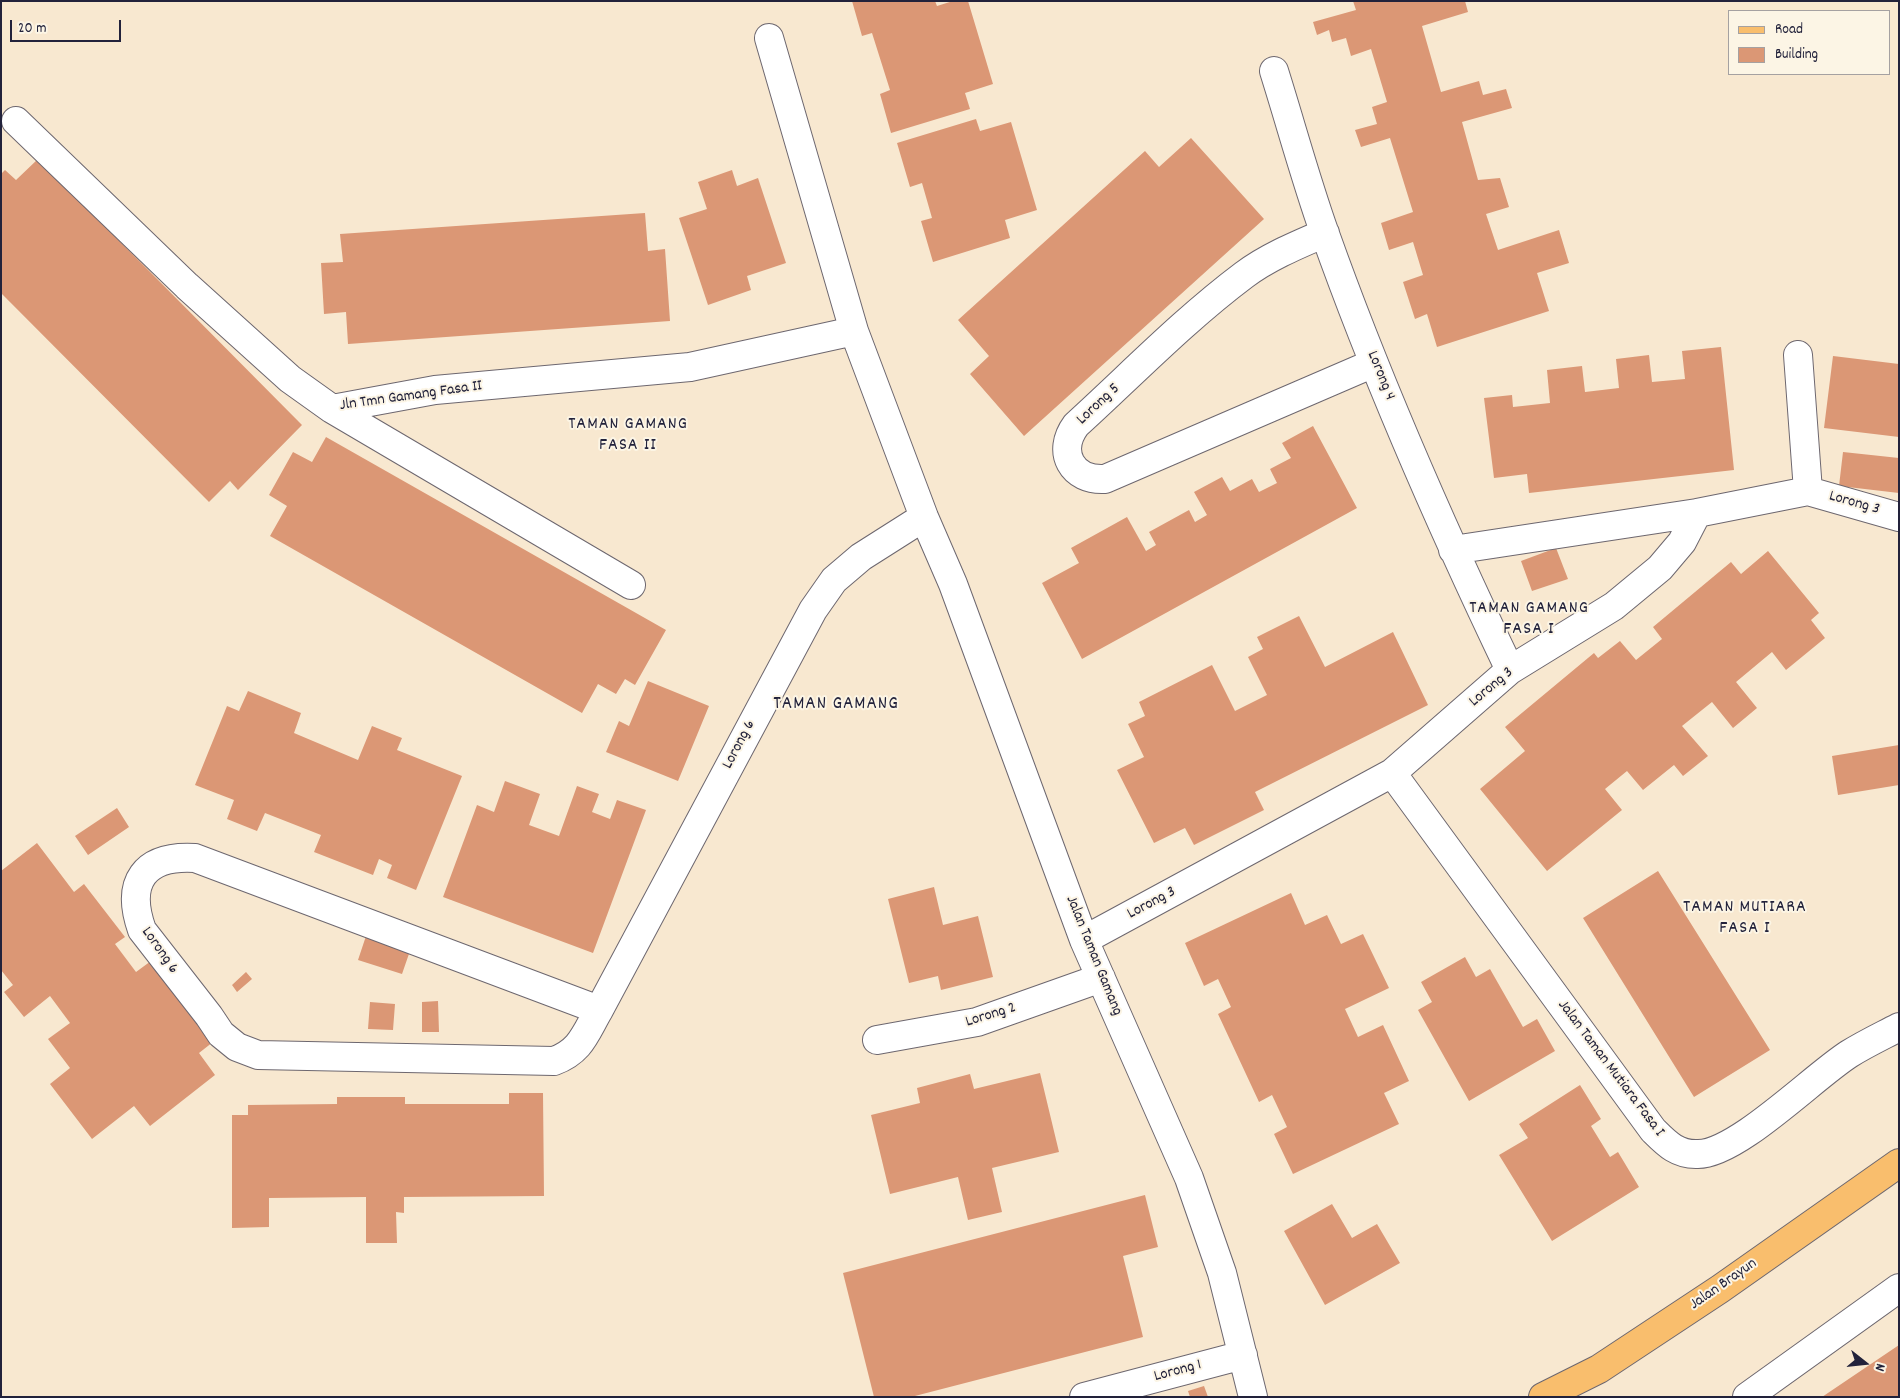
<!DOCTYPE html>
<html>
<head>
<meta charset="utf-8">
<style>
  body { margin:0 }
  #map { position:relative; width:1900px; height:1398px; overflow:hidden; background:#f8e8d0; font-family:Dekko,sans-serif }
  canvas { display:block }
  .frame { position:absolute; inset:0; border:2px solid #22223b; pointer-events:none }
  .legend { position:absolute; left:1728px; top:10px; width:162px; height:65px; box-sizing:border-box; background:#fcf5e5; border:1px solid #a5a1a1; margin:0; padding:6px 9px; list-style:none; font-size:15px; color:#22223b }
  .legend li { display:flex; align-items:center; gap:10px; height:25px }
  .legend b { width:25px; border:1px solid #a5a1a1 }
  .north { position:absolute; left:1840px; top:1338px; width:50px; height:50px; -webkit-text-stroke:4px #fcf5e5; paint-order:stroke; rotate:106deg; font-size:14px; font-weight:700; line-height:20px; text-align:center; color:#22223b }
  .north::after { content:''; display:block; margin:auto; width:18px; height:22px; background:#22223b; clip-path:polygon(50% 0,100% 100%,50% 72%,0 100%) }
  .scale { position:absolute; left:10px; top:20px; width:111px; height:22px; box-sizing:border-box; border:2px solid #22223b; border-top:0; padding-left:6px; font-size:15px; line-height:18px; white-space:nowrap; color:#22223b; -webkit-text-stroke:4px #fcf5e5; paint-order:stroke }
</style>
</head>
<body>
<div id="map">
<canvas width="1900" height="1398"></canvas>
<div class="frame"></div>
<ul class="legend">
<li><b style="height:6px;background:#f9be6d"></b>Road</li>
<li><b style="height:14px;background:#db9775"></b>Building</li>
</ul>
<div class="north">N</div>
<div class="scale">20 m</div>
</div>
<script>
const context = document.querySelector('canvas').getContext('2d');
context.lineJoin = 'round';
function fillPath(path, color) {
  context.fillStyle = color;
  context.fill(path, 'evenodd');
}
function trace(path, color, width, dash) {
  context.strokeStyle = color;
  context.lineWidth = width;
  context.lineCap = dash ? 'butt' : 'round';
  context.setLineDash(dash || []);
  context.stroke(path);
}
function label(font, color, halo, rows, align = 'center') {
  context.font = font + ' Dekko,sans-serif';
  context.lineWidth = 4;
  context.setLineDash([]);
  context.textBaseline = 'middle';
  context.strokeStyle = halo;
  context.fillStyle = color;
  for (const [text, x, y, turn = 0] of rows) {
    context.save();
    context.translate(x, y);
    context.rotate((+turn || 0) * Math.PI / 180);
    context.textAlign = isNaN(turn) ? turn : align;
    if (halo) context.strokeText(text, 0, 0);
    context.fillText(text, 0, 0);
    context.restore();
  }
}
fillPath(new Path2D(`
  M 852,1 L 935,1 L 937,6 L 953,1 L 968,1 L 993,84 L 965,93 L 970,109 L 891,133 L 880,94 L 890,90 L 872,33 L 862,36 Z
  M 1353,1 L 1465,1 L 1468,12 L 1422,26 L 1441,92 L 1479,81 L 1483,95 L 1506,89 L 1512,108 L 1462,122 L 1478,180 L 1500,178 L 1509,207 L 1486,214 L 1498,250 L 1559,230 L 1569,263 L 1537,273 L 1549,311 L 1437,347 L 1427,314 L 1415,319 L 1403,282 L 1423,275 L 1413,242 L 1389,250 L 1381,223 L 1413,212 L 1390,138 L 1361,147 L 1355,130 L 1377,124 L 1372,107 L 1387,102 L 1371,49 L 1351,56 L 1346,38 L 1332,42 L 1329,30 L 1317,35 L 1313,22 L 1356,10 Z
  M 976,119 L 980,131 L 1011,122 L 1037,210 L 1005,220 L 1010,238 L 933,262 L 921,221 L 932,218 L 922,183 L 910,187 L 897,143 Z
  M 1191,138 L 1264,219 L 1024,436 L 970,374 L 989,356 L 958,320 L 1145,151 L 1159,167 Z
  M 38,159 L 302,425 L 238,490 L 230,481 L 209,502 L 1,293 L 1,174 L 5,170 L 16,180 Z
  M 732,170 L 737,186 L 758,178 L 786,263 L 747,276 L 751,290 L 708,305 L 679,218 L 707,209 L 698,182 Z
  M 645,213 L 648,251 L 665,249 L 670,321 L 348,344 L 346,312 L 324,314 L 321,263 L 343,262 L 340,234 Z
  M 1721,347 L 1734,470 L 1529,493 L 1527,474 L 1494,478 L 1484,398 L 1512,395 L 1513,407 L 1550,403 L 1547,370 L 1582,366 L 1585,392 L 1619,388 L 1616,359 L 1649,355 L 1652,382 L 1685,379 L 1682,351 Z
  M 1833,356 L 1899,364 L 1899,437 L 1824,428 Z
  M 1313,426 L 1357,508 L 1082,659 L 1042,583 L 1079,563 L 1071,548 L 1127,517 L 1146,551 L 1156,545 L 1149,532 L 1189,510 L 1195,522 L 1207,515 L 1194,492 L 1222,477 L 1230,491 L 1252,479 L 1259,492 L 1277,483 L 1270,469 L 1291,458 L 1282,443 Z
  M 326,437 L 666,630 L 635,685 L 625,679 L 616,694 L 598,684 L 582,713 L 270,536 L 287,506 L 269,495 L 293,452 L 312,462 Z
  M 1843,452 L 1899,458 L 1899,493 L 1839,486 Z
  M 1556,548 L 1568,579 L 1532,591 L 1521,561 Z
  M 1768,551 L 1819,613 L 1811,620 L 1825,638 L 1786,670 L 1772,652 L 1736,682 L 1757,708 L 1733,728 L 1712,702 L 1682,726 L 1708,756 L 1683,776 L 1674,765 L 1643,790 L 1627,771 L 1605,789 L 1622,810 L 1547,871 L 1480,789 L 1525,751 L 1505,727 L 1594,653 L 1598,658 L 1620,641 L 1636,660 L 1662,639 L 1653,627 L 1731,562 L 1741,574 Z
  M 1299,616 L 1325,667 L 1393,632 L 1428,705 L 1255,792 L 1264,810 L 1194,845 L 1185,828 L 1154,843 L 1117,770 L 1144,757 L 1128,724 L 1145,716 L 1139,702 L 1212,665 L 1235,711 L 1267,695 L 1248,657 L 1263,649 L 1257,637 Z
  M 648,681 L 709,706 L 678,781 L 606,752 L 619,721 L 629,726 Z
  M 248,691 L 301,713 L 294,733 L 358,760 L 372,726 L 402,738 L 397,750 L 462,776 L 416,890 L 387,878 L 392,865 L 379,859 L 373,875 L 314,852 L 321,835 L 265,813 L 257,831 L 227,819 L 234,800 L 195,785 L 227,706 L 239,711 Z
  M 1899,745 L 1899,785 L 1838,795 L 1832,756 Z
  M 505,781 L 540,794 L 529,825 L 559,836 L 577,786 L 599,794 L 592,812 L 610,819 L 617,800 L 646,810 L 593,953 L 443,897 L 477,805 L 494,812 Z
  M 117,808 L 129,827 L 88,855 L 75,836 Z
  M 37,843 L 74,892 L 84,884 L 125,937 L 115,944 L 136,972 L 151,961 L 213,1042 L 199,1053 L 215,1075 L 150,1126 L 134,1106 L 92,1139 L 50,1084 L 70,1068 L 48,1039 L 70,1023 L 50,996 L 24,1017 L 4,992 L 13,985 L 1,970 L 1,871 Z
  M 1658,871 L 1770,1050 L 1694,1097 L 1583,918 Z
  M 934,887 L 943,925 L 978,916 L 993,977 L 941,990 L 938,976 L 909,983 L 888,899 Z
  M 1291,893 L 1305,925 L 1327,915 L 1341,944 L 1363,934 L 1389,988 L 1345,1009 L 1358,1037 L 1383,1025 L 1409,1081 L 1384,1093 L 1399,1124 L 1293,1174 L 1274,1134 L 1287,1127 L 1272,1095 L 1259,1102 L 1218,1014 L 1231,1007 L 1218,979 L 1204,986 L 1185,943 Z
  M 367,933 L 411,948 L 402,974 L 358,960 Z
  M 1465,957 L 1476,977 L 1490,969 L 1523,1027 L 1537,1019 L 1555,1051 L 1469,1101 L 1418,1010 L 1432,1002 L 1421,982 Z
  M 246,972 L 252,979 L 237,992 L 232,985 Z
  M 438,1001 L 439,1032 L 422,1032 L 422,1002 Z
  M 370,1002 L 395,1004 L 393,1030 L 368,1029 Z
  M 1040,1073 L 1059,1152 L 992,1168 L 1002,1212 L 968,1220 L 958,1177 L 890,1194 L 871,1115 L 920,1103 L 917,1088 L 970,1074 L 974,1089 Z
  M 1580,1085 L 1601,1119 L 1591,1126 L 1610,1157 L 1618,1152 L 1639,1187 L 1552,1241 L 1499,1155 L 1528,1138 L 1519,1124 Z
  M 509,1093 L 543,1093 L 544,1196 L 404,1197 L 404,1213 L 396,1212 L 397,1243 L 366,1243 L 366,1197 L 269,1198 L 269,1227 L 232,1228 L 232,1115 L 248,1115 L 248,1105 L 337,1104 L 337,1097 L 405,1097 L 405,1104 L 509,1104 Z
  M 1145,1195 L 1158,1247 L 1123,1256 L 1143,1337 L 911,1397 L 874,1397 L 843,1273 Z
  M 1332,1204 L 1352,1238 L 1377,1224 L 1400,1263 L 1325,1305 L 1284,1231 Z
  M 1899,1345 L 1899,1397 L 1822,1397 Z
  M 1204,1386 L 1208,1397 L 1190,1397 L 1188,1391 Z`), '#db9775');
const minor = new Path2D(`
  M 769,38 L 854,331 L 924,517 L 953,584 L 1084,940 L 1189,1178 L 1222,1273 L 1253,1397
  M 1274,71 C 1291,125 1306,181 1325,234 C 1378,383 1442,528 1510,670
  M 16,121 L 187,286 L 290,379 L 332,409 L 435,390 L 690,367 L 854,331
  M 1325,233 C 1297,245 1268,257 1244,275 C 1184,320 1131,375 1076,425 C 1056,452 1072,481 1105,479 L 1374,363
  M 1798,355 L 1808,491
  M 332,409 L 631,585
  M 1453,550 L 1697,513
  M 1392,773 L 1653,1130 C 1666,1143 1677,1155 1698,1154 C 1737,1154 1813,1077 1849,1054 C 1865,1044 1882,1036 1899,1027
  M 1084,940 L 1392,773 L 1510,670 L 1614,606 L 1660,568 L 1682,542 L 1697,513 L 1808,491 L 1899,517
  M 599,1010 L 195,858 C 144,855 125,882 142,930 L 209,1016 L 221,1034 L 237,1047 L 258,1055 L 554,1061 C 581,1051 585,1034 599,1010 L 813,610 L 834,580 L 861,557 L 924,517
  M 877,1040 L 977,1022 L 1101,978
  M 1084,1397 L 1243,1355
  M 1747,1397 L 1899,1288`);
const major = new Path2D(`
  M 1543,1397 L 1599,1369 L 1720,1289 L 1899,1163`);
trace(minor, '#6d676f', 30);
trace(major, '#6d676f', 30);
trace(minor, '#fff', 28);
trace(major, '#f9be6d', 28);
label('16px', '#22223b', '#fcf5e5', [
  ["Lorong 4",1380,376,68],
  ["Jln Tmn Gamang Fasa II",411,397,-8],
  ["Lorong 5",1099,405,-43],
  ["Lorong 3",1854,504,16],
  ["Lorong 3",1492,688,-40],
  ["Lorong 6",740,745,-62],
  ["Lorong 3",1152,904,-28],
  ["Lorong 6",159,951,55],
  ["Jalan Taman Gamang",1093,956,68],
  ["Lorong 2",991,1016,-17],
  ["Jalan Taman Mutiara Fasa I",1610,1069,53],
  ["Jalan Brayun",1724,1285,-35],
  ["Lorong 1",1178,1372,-15]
]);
context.letterSpacing = '1px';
label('18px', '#22223b', '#fcf5e5', [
  ["TAMAN GAMANG",628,426],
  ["FASA II",628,447],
  ["TAMAN GAMANG",1529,610],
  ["FASA I",1529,631],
  ["TAMAN MUTIARA",1745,909],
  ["FASA I",1745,930]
]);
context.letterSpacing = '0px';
context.letterSpacing = '1px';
label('19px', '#22223b', '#fcf5e5', [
  ["TAMAN GAMANG",836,705]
]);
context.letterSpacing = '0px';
</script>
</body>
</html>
